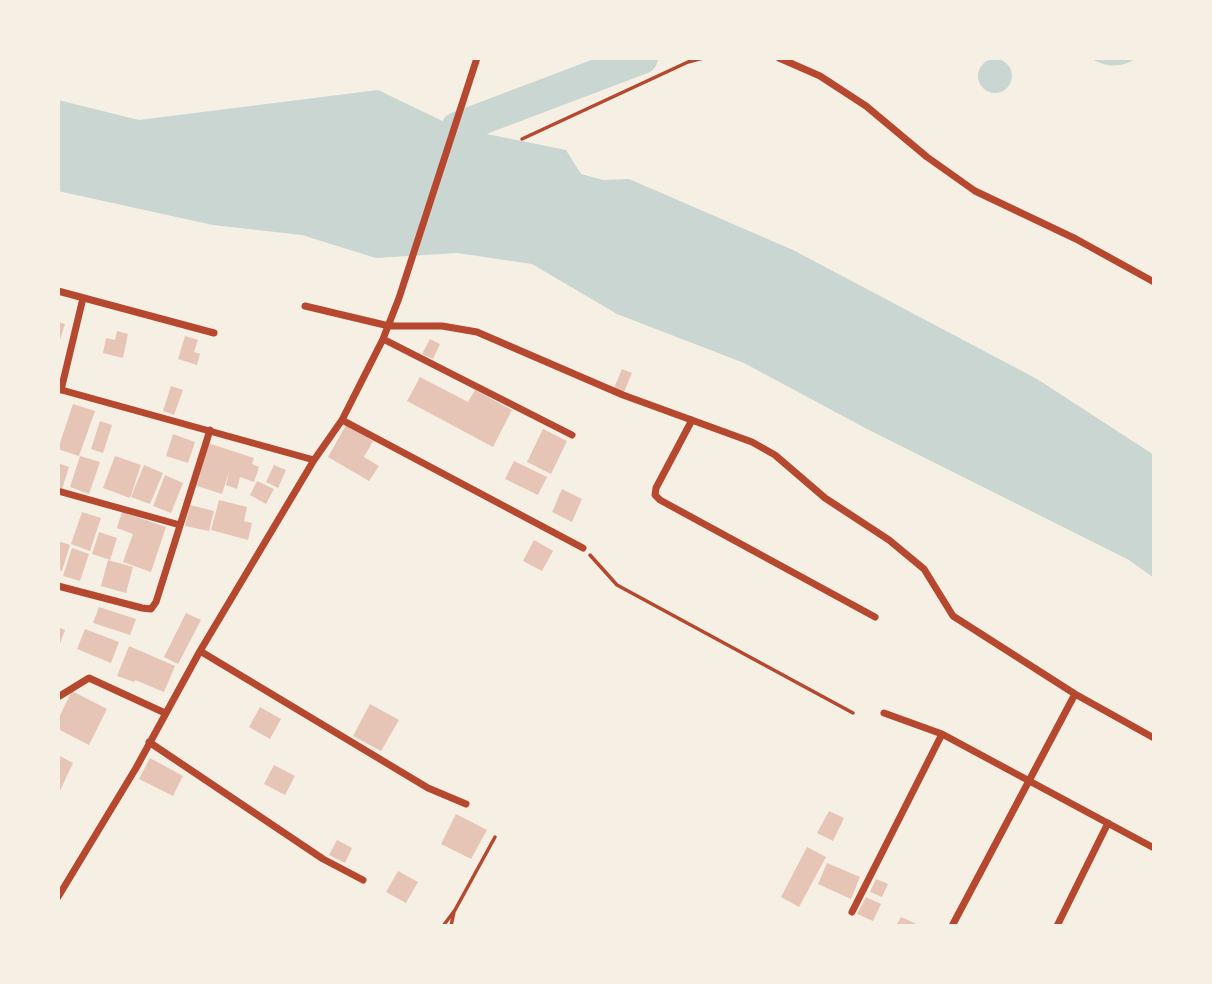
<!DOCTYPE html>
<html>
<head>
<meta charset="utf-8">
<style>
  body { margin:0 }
  #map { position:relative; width:1212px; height:984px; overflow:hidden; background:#f6efe4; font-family:"IBM Plex Sans",sans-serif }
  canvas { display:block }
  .frame { position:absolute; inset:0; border:60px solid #f6efe4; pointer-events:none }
</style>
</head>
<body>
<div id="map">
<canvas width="1212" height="984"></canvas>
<div class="frame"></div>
</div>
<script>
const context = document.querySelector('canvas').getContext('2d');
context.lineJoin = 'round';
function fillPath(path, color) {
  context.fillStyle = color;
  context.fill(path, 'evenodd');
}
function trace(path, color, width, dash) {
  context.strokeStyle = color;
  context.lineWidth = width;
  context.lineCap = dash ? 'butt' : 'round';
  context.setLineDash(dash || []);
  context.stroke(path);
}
fillPath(new Path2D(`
  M 1090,58 L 1137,58 C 1121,68 1107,68 1090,58 Z
  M978 76a17 17 0 1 1 34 0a17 17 0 1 1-34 0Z
  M 378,90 L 457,128 L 566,150 L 581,174 L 603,180 L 629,179 L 793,250 L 1037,379 L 1154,455 L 1154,578 L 1129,560 L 867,429 L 744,363 L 617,314 L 532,264 L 457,253 L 376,258 L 302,235 L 213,225 L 58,191 L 58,100 L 139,120 Z`), '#c9d6d2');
trace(new Path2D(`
  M 457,128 L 642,58`), '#c9d6d2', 32);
fillPath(new Path2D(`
  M 58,322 L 65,324 L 58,346 Z
  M 117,331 L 128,334 L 123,358 L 103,353 L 106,338 L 115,340 Z
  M 185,336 L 198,340 L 194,352 L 200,354 L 197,365 L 178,359 Z
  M 430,339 L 440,344 L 433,359 L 422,354 Z
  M 622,369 L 632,373 L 624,392 L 614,388 Z
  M 420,377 L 468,402 L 475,390 L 512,410 L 493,447 L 407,401 Z
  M 171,386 L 183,390 L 174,415 L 163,411 Z
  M 73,404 L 95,411 L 79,456 L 58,449 Z
  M 100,421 L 112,425 L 103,453 L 91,449 Z
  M 346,425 L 373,441 L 364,457 L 379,466 L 369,481 L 328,457 Z
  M 543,429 L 567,441 L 551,474 L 527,462 Z
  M 173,434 L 195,442 L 188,463 L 166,456 Z
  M 208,443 L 254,458 L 252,464 L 259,467 L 254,482 L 240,477 L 237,489 L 226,485 L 230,469 L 222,494 L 197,486 Z
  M 80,456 L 100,462 L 89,494 L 70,487 Z
  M 115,456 L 141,465 L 130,498 L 103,488 Z
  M 514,461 L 547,477 L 538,495 L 505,479 Z
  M 58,463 L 69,467 L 62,489 L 58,487 Z
  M 144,465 L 163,473 L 150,504 L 131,497 Z
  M 274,465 L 286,470 L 278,488 L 266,482 Z
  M 165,475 L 183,483 L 171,513 L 153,506 Z
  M 257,481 L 274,489 L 266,504 L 250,495 Z
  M 562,489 L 582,499 L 572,522 L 552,512 Z
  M 219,500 L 247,507 L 244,521 L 252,523 L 248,540 L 211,530 Z
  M 190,505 L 214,511 L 209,531 L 185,526 Z
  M 82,512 L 101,518 L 90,551 L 71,544 Z
  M 122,512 L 166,527 L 151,572 L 123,562 L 133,534 L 117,528 Z
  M 99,532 L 117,538 L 110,560 L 92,554 Z
  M 534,540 L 553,551 L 542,571 L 523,561 Z
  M 58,541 L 70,545 L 62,571 L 58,570 Z
  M 72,548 L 89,554 L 80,581 L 63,576 Z
  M 108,560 L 133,567 L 126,593 L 101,586 Z
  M 99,607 L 136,619 L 130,635 L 93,623 Z
  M 186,613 L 201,620 L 178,664 L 164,657 Z
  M 58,627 L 65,630 L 58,649 Z
  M 85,629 L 119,642 L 111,663 L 77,649 Z
  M 129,646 L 175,666 L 164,692 L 135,680 L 134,682 L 117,676 Z
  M 72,691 L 107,709 L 89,745 L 58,729 L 58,719 Z
  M 370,704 L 399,720 L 381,751 L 353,736 Z
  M 260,707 L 281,719 L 270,739 L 249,727 Z
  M 58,755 L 73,763 L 58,795 Z
  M 150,758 L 183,776 L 173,796 L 139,779 Z
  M 274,765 L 295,776 L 285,795 L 264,784 Z
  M 829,811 L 844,818 L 833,841 L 817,833 Z
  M 456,814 L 487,830 L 471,859 L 441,844 Z
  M 337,840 L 352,848 L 345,863 L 329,855 Z
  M 807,847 L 826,857 L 799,907 L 781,897 Z
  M 827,863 L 860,877 L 851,899 L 818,884 Z
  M 398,871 L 418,882 L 406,903 L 386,892 Z
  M 876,879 L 888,884 L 882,897 L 870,892 Z
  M 866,897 L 881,904 L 873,921 L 857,914 Z
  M 901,917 L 921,926 L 896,926 Z`), '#e6c5b7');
trace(new Path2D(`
  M 522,139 L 688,62 L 703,58
  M 590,555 L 617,585 L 853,713
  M 443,926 L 455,910 L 495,837
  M 451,926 L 454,912`), '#b5482f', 3.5);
trace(new Path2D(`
  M 779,58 L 820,76 L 866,106 L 927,157 L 975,191 L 1076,239 L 1154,282
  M 58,291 L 214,333
  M 305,306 L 389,326 L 442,326 L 477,332 L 623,395 L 752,442 L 775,455 L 825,498 L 889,540 L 924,569 L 953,616 L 1075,694 L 1154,738
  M 383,339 L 572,435
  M 58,389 L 314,460
  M 61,390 L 83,298
  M 342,420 L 583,548
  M 692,420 L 656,488 L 655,495 L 660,500 L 875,617
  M 58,491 L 180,525
  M 58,586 L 142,608 L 151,609 L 156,602 L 210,430
  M 200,651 L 428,788 L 466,804
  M 58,697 L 89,678 L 165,713
  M 884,713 L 942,734 L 1154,848
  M 149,742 L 323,859 L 363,880
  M 58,897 L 136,768 L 200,651 L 314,460 L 342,420 L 383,339 L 399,298 L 477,58
  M 852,912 L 942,734
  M 952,926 L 1075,694
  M 1057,926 L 1108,823`), '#b5482f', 7);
</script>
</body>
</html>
